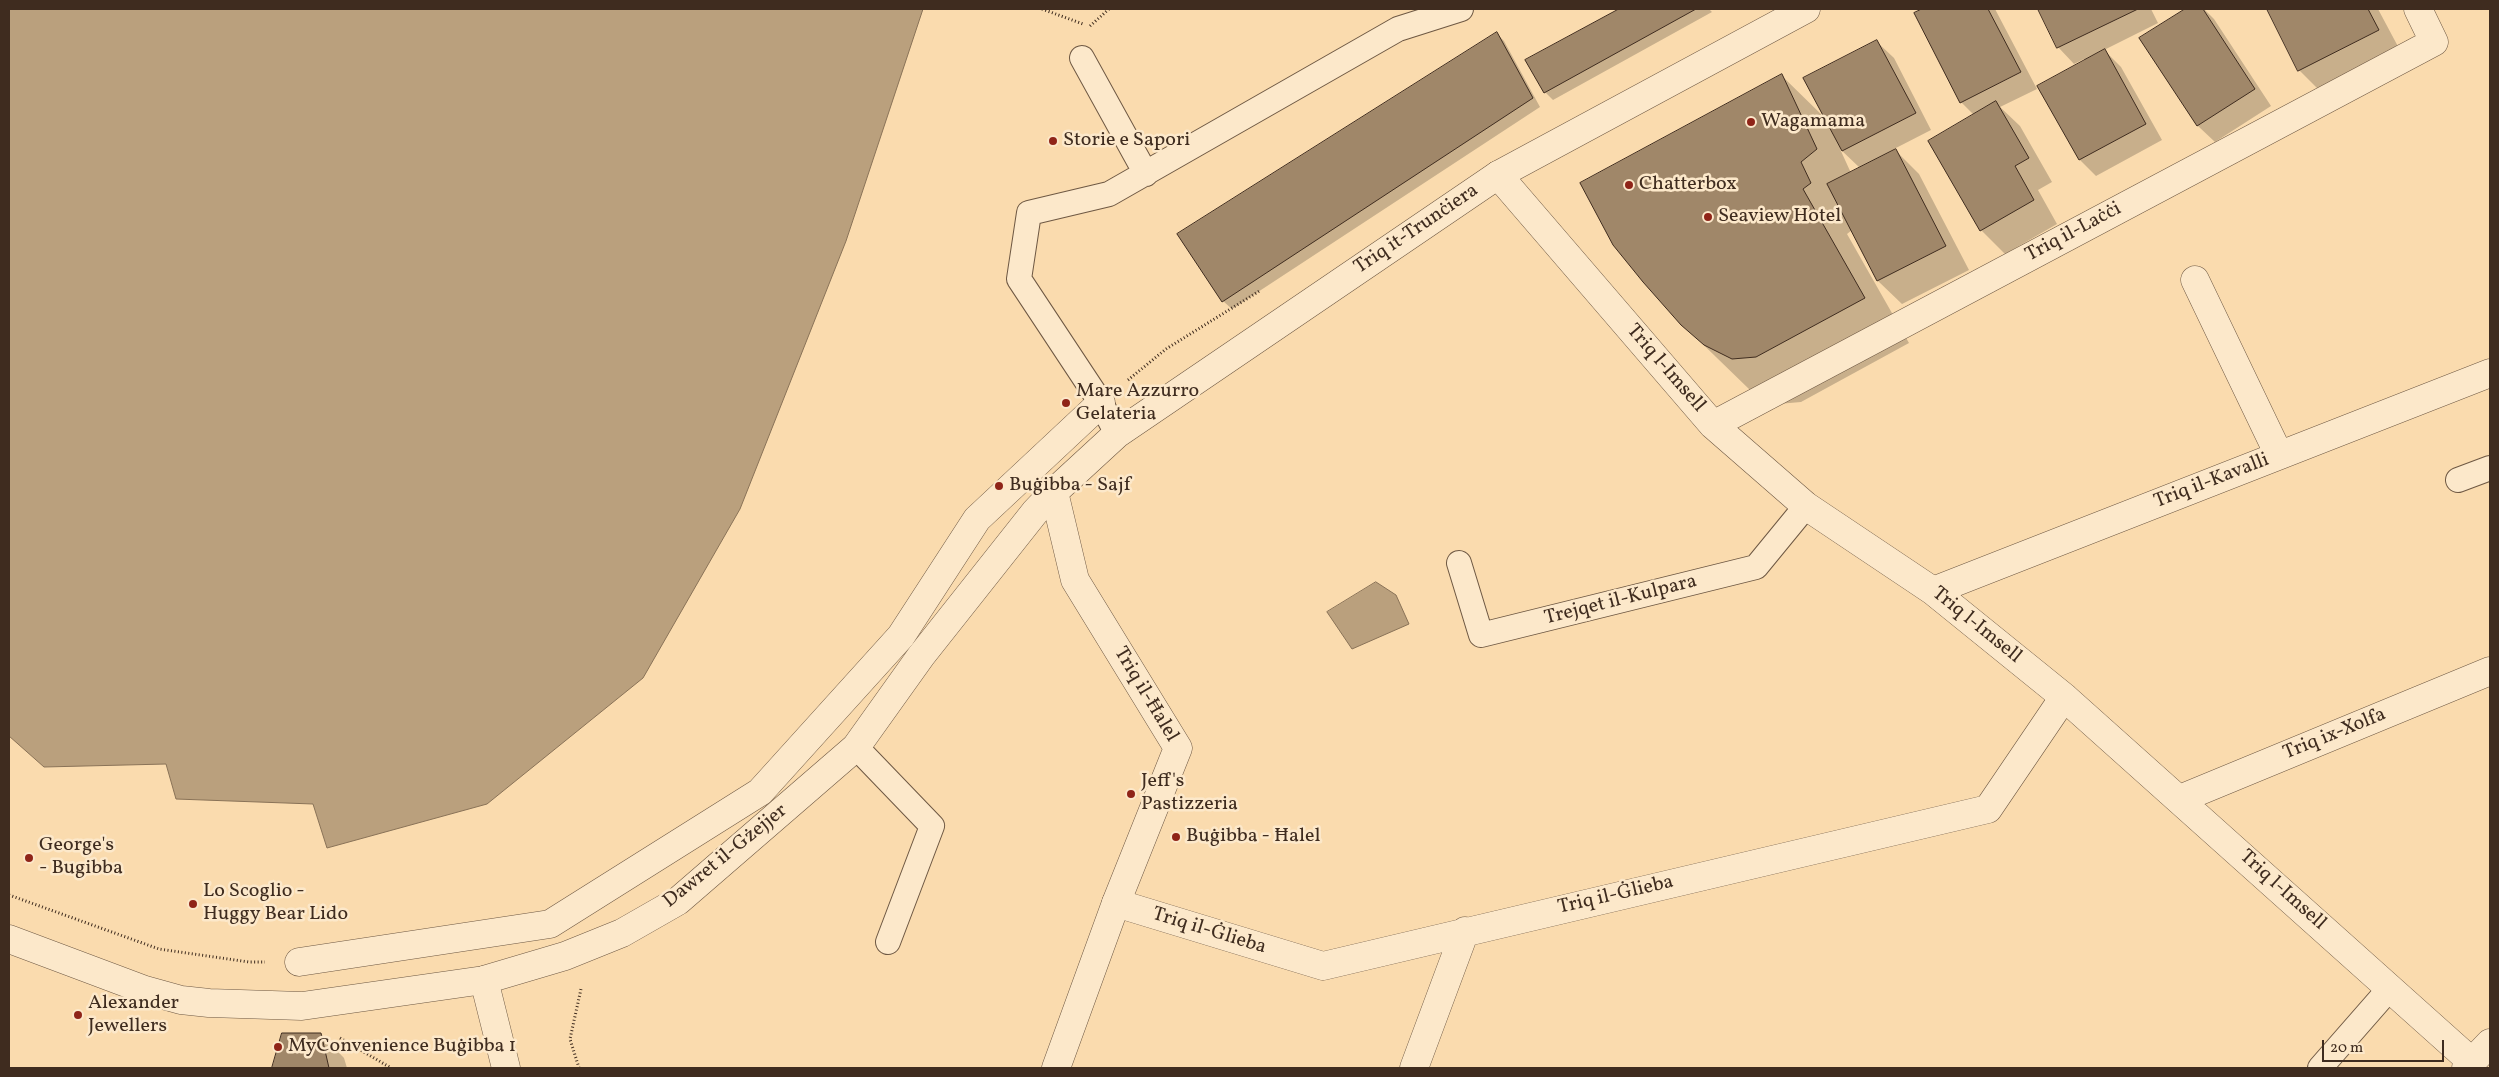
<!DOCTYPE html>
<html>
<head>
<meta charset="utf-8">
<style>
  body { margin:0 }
  #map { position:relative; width:2499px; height:1077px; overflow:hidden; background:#fadbae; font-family:Vollkorn,serif }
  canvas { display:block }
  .frame { position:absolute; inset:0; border:10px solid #3f2c1f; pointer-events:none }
  .scale { position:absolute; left:2322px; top:1040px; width:122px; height:22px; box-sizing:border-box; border:2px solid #3f2c1f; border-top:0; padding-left:6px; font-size:15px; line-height:18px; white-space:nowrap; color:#3f2c1f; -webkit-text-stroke:4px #fce8ca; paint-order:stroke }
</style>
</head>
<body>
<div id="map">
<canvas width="2499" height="1077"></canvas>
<div class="frame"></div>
<div class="scale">20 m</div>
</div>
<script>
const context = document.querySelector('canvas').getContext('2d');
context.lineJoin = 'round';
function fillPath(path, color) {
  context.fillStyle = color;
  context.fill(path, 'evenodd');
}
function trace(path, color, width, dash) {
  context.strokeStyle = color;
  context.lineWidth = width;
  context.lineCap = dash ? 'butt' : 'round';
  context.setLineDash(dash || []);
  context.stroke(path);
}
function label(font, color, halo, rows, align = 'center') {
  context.font = font + ' Vollkorn,serif';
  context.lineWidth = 5;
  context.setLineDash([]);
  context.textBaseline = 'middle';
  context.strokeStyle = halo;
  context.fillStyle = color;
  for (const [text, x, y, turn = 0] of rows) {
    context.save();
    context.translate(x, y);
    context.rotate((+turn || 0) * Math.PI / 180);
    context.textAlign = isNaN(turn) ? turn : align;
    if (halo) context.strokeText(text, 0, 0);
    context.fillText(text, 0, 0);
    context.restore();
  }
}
const water = new Path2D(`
  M 9,9 L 923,9 L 846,241 L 740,509 L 643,678 L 487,804 L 327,848 L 313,804 L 176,799 L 166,764 L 44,767 L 9,736 Z
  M 1376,582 L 1396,595 L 1409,624 L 1352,649 L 1327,612 Z`);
fillPath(water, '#baa07d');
trace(water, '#897257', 1);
fillPath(new Path2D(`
  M 1621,9 L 1709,9 L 1712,12 L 1553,100 L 1545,92 L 1527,61 Z
  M 1925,9 L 1995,9 L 2037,89 L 2000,107 L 2020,126 L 2052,182 L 2038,190 L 2057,224 L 2005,254 L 1981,230 L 1974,115 L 1961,102 L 1916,13 Z
  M 2039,9 L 2151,9 L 2158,23 L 2104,50 L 2121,67 L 2162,140 L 2096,176 L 2080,160 L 2085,61 L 2084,59 L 2074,64 L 2058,47 Z
  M 2187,9 L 2204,9 L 2214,19 L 2271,106 L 2215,142 L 2198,126 L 2141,38 Z
  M 2268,9 L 2378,9 L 2402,54 L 2323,94 L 2299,70 Z
  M 1496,33 L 1504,41 L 1540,107 L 1232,309 L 1223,301 Z
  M 1877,42 L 1894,58 L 1931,130 L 1894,149 L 1919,174 L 1969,270 L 1902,304 L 1878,281 L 1852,230 L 1847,234 L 1909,343 L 1801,402 L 1778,404 L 1750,390 L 1682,324 L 1782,76 L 1825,118 ZM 1840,149 L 1860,168 L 1851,173 Z
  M 283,1034 L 321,1034 L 344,1058 L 347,1068 L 274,1068 Z`), '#0003');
const building = new Path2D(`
  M 1619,9 L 1696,9 L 1544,93 L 1525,60 Z
  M 1922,9 L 1988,9 L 2021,72 L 1960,103 L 1914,13 Z
  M 2038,9 L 2138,9 L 2057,48 Z
  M 2185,9 L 2203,9 L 2255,89 L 2197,126 L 2139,38 Z
  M 2267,9 L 2368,9 L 2379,30 L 2298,71 Z
  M 1497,32 L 1533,98 L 1222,302 L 1177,234 Z
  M 1877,40 L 1916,113 L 1842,151 L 1803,78 Z
  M 2105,49 L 2146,124 L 2079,160 L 2037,86 Z
  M 1782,74 L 1817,149 L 1801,162 L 1811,183 L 1803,189 L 1865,298 L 1756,357 L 1732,359 L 1704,345 L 1681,325 L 1643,282 L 1613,245 L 1580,183 Z
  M 1996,101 L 2029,158 L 2015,166 L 2034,200 L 1980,231 L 1928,141 Z
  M 1896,149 L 1946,246 L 1877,281 L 1827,184 Z
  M 282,1033 L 321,1033 L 329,1068 L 272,1068 Z`);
fillPath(building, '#a08769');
trace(building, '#3f2c1f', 1);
const service = new Path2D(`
  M 1082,58 L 1146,174
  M 1117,434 L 1101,403 L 1019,279 L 1029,213 L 1109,194 L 1398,29 L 1461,9
  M 2458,480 L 2490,468
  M 1459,563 L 1481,635 L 1756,567 L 1806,506
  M 856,747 L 932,826 L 888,942
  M 2320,1068 L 2390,988`);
const pedestrian = new Path2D(`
  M 299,962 L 550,924 L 760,792 L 901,636 L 977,519 L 1101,403
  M 484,980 L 506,1068`);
const minor = new Path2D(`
  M 1498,175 L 1713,425 L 1806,506 L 1933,591 L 2064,697 L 2472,1062
  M 2195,280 L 2279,455
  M 1713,425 L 2434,42 L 2418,9
  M 1933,591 L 2490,373
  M 2180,799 L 2490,671
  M 1116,903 L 1323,966 L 1988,809 L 2064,697
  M 9,939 L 145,990 L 181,1000 L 209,1003 L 302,1006 L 484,980 L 565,956 L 622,933 L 678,901 L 856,747 L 921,656 L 1035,512 L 1054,492
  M 1414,1068 L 1465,931
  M 2466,1068 L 2490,1043`);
const tertiary = new Path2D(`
  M 1056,1068 L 1116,903 L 1178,748 L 1075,580 L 1054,492 L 1117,434 L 1498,175 L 1806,9`);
trace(service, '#6e5843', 26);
trace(pedestrian, '#6e5843', 29);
trace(minor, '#6e5843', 29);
trace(tertiary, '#6e5843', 29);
trace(new Path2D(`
  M 1042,9 L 1083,24
  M 1090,26 L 1109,9
  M 1128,380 L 1166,349 L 1261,290
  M 9,895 L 159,949 L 249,962 L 265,962
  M 340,1038 L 391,1068
  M 579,1068 L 570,1039 L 581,989`), '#3f2c1f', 3, [1, 2.5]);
trace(service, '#fce8ca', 24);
trace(pedestrian, '#fce8ca', 28);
trace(minor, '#fce8ca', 28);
trace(tertiary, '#fce8ca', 28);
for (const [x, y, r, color] of [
  [1751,122,5,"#8f2418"],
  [1053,141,5,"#8f2418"],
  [1629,185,5,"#8f2418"],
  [1708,217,5,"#8f2418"],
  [1066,403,5,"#8f2418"],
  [999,486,5,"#8f2418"],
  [1131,794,5,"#8f2418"],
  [1176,837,5,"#8f2418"],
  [29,858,5,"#8f2418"],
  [193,904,5,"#8f2418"],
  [78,1015,5,"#8f2418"],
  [278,1047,5,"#8f2418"]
]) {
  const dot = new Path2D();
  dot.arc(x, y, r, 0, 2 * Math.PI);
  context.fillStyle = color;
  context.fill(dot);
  trace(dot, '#fce8ca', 2);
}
label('20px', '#3f2c1f', '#fce8ca', [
  ["Wagamama",1761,122],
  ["Storie e Sapori",1063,141],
  ["Chatterbox",1639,185],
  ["Seaview Hotel",1718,217],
  ["Mare Azzurro",1076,392],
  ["Gelateria",1076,415],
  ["Buġibba - Sajf",1009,486],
  ["Jeff's",1141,782],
  ["Pastizzeria",1141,805],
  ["Buġibba - Ħalel",1186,837],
  ["George's",39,846],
  ["- Bugibba",39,869],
  ["Lo Scoglio -",203,892],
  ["Huggy Bear Lido",203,915],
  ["Alexander",88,1004],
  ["Jewellers",88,1027],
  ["MyConvenience Buġibba 1",288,1047]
], 'left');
label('20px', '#3f2c1f', '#fce8ca', [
  ["Triq it-Trunċiera",1417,230,-34],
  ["Triq il-Laċċi",2074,233,-28],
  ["Triq l-Imsell",1665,369,49],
  ["Triq il-Kavalli",2212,482,-21],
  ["Trejqet il-Kulpara",1621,601,-14],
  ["Triq l-Imsell",1976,626,39],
  ["Triq il-Ħalel",1145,695,59],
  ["Triq ix-Xolfa",2335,735,-22],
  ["Dawret il-Gżejjer",726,857,-39],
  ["Triq l-Imsell",2282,891,42],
  ["Triq il-Ġlieba",1616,896,-13],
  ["Triq il-Ġlieba",1209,932,17]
]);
</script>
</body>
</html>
